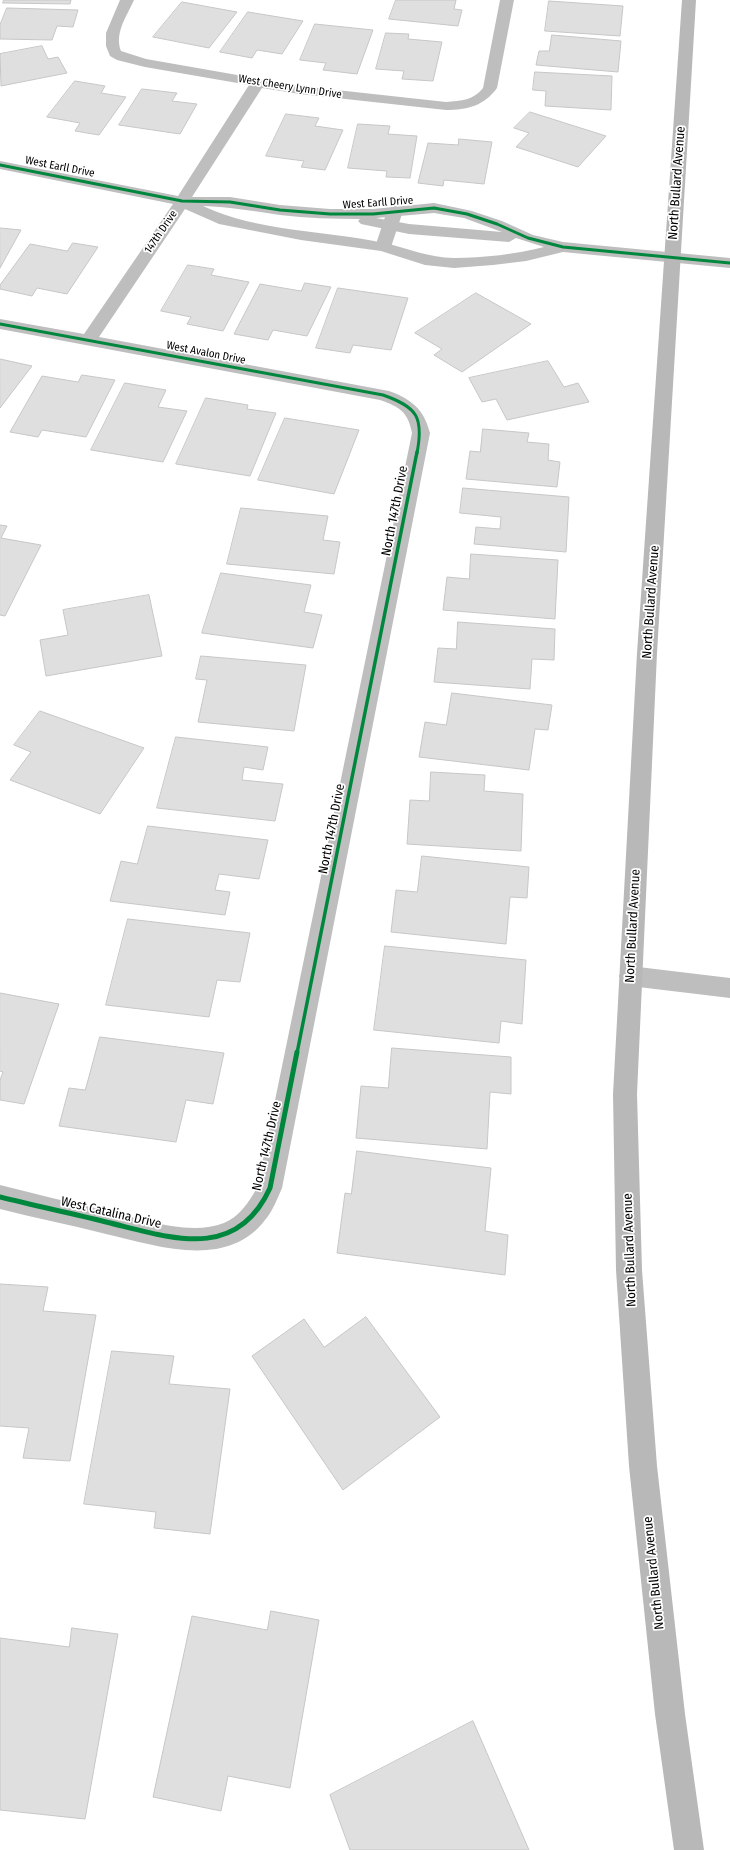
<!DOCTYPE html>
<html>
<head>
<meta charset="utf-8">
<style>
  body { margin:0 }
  canvas { display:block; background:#fff }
</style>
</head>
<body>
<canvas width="730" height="1850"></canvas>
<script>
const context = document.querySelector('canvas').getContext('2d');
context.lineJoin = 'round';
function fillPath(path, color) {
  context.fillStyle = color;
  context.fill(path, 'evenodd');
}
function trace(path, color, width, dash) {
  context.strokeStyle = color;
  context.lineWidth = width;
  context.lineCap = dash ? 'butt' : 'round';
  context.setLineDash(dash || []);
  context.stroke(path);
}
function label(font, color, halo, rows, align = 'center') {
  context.font = font + ' "Fira Sans Condensed",sans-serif';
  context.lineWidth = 3.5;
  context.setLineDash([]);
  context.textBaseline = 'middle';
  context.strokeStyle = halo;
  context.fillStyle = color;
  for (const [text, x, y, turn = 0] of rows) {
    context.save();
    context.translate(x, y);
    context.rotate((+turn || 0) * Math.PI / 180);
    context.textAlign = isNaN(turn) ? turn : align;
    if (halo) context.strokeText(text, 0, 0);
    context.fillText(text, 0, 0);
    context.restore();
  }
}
const building = new Path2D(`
  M 4,0 L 71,0 L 70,4 L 3,3 Z
  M 396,0 L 456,0 L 454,9 L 462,10 L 458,26 L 389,19 Z
  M 549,1 L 623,6 L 620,36 L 545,31 Z
  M 182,2 L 237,12 L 209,48 L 153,37 Z
  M 7,8 L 78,10 L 73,27 L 57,26 L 52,40 L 0,39 L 0,25 Z
  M 248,12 L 303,21 L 282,54 L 257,50 L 252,58 L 220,52 Z
  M 315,24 L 373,30 L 357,74 L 323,70 L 326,63 L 300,60 Z
  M 386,33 L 409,34 L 408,39 L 442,42 L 433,81 L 402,79 L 404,71 L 376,69 Z
  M 552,35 L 621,41 L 618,72 L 536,65 L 539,51 L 549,51 Z
  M 42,46 L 48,59 L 58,57 L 67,73 L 1,86 L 0,54 Z
  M 535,72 L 612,76 L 611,110 L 545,106 L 546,91 L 533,90 Z
  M 75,81 L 105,86 L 101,93 L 126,97 L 99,135 L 75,131 L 80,123 L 47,117 Z
  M 142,89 L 177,93 L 172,101 L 197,104 L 180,134 L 119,125 Z
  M 530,112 L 606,136 L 578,167 L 516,147 L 529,133 L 514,128 Z
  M 286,114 L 319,118 L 315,126 L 343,130 L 325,170 L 301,167 L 304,161 L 266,156 Z
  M 358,124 L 390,126 L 388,134 L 417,136 L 410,178 L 386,177 L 387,171 L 348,168 Z
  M 459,139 L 492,142 L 484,184 L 444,180 L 443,186 L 418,183 L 428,143 L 458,145 Z
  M 0,228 L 21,230 L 0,268 Z
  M 73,243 L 98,247 L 67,294 L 37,288 L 32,296 L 0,289 L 0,285 L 30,244 L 67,251 Z
  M 188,265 L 214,269 L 211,275 L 249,282 L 223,331 L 187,324 L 191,317 L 161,311 Z
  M 305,283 L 331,287 L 307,336 L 273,330 L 268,340 L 234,334 L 260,284 L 301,291 Z
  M 338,288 L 408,298 L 391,350 L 353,345 L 350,353 L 316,348 Z
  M 476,293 L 531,324 L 462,372 L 434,355 L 442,349 L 415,333 Z
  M 0,359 L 32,366 L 0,408 Z
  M 548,361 L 564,387 L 578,383 L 589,402 L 507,420 L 496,399 L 482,402 L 469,378 Z
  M 82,375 L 115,380 L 86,437 L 42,430 L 38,437 L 10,432 L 42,376 L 78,382 Z
  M 125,383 L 166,390 L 158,407 L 187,411 L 163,462 L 91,450 Z
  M 206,398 L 248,405 L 247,409 L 276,413 L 250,476 L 176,464 Z
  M 285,418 L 359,430 L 334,494 L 258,480 Z
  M 483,429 L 529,433 L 527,442 L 549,444 L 548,460 L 560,462 L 557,487 L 466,479 L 470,451 L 480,452 Z
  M 463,488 L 569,497 L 566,552 L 474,544 L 476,527 L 500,529 L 501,517 L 460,513 Z
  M 241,508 L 328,516 L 323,540 L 340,542 L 334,574 L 227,564 Z
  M 0,525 L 7,526 L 1,538 L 41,545 L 5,616 L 0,615 Z
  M 471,554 L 558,560 L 555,619 L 443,610 L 447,577 L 469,579 Z
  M 221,573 L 311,585 L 304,612 L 322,615 L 313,648 L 202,633 Z
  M 149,595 L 162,656 L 46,676 L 40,640 L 68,635 L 63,610 Z
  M 458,622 L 555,629 L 554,660 L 532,659 L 530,689 L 434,682 L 438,648 L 456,649 Z
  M 201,656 L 306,665 L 294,731 L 198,722 L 207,680 L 196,679 Z
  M 452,693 L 552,705 L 548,730 L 535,729 L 529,770 L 419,757 L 425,722 L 446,725 Z
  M 40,711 L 144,748 L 100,814 L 10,780 L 31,752 L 14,745 Z
  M 176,737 L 268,747 L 263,770 L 244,767 L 242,780 L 283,784 L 275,821 L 157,808 Z
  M 431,772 L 485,775 L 484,791 L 523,794 L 521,851 L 407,844 L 410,800 L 429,801 Z
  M 148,826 L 268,840 L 259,879 L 219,874 L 215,890 L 230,892 L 225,915 L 110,901 L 121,861 L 137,864 Z
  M 422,856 L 529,867 L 527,898 L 510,897 L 506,944 L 391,932 L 396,890 L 417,892 Z
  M 128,919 L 250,933 L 240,982 L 217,980 L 209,1017 L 106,1005 Z
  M 385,946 L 526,960 L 522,1024 L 501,1021 L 499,1043 L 374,1030 Z
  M 0,993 L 59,1004 L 24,1104 L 0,1100 L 0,1080 L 3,1072 L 0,1071 Z
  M 100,1037 L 224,1053 L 213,1104 L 186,1100 L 176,1142 L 59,1126 L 69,1088 L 85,1090 Z
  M 392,1048 L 511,1057 L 511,1094 L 490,1092 L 487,1149 L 356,1138 L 361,1086 L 388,1088 Z
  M 357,1151 L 491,1168 L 485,1231 L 508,1235 L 505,1275 L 337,1253 L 345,1193 L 351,1194 Z
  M 0,1284 L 48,1287 L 43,1311 L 96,1315 L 70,1461 L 23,1458 L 29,1428 L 0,1426 Z
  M 366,1317 L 440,1417 L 343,1490 L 252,1356 L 304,1319 L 324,1347 Z
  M 112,1351 L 174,1356 L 169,1384 L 230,1389 L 210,1534 L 154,1528 L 156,1512 L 84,1504 Z
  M 271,1611 L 319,1620 L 290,1788 L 228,1776 L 221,1811 L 153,1797 L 192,1616 L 267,1630 Z
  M 72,1628 L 118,1634 L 85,1819 L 0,1810 L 0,1638 L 69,1647 Z
  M 473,1721 L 529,1850 L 350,1850 L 330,1795 Z`);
fillPath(building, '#dfdfdf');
trace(building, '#c7c7c7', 1);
fillPath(new Path2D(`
  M 395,206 L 400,208 L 403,211 L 391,247 L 388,250 L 378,250 L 375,247 L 387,211 L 390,208 Z`), '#bebebe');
fillPath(new Path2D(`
  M 120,0 L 134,0 C 127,16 114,33 121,51 L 146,59 L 300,86 L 446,102 C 461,101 474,100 483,88 L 500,0 L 514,0 L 497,88 C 484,106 467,110 446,110 L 300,94 L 262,88 L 192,197 L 230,197 L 280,205 L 330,209 L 373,209 L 434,203 L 472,211 L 502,221 L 533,235 L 563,242 L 730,258 L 730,268 L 563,252 L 526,261 L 493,265 L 454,268 L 425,265 L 381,251 L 301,240 L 219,224 L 185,209 L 99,337 L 389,391 C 411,399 424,409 430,433 L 282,1188 C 277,1199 273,1211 265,1220 C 227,1270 157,1246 106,1234 C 71,1225 35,1218 0,1209 L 0,1185 C 35,1194 69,1202 104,1210 C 139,1218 189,1237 224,1223 C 239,1217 249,1202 257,1188 L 412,433 C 408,412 400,407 380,400 L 0,329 L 0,319 L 84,334 L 173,204 L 0,169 L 0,161 L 178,196 L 249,85 L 145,67 L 117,60 L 110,56 L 106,46 L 106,33 ZM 203,206 C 230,207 254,211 280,215 C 307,218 333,219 360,219 L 358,221 L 361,224 L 409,234 L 509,242 L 516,238 L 544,247 C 516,254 484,258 454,258 C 429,258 408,248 384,243 C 325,230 258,232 203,206 ZM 434,213 L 464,218 L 502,232 L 409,224 L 376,218 Z
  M 630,966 L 730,978 L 730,998 L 630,986 L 622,983 L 619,976 L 622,969 Z`), '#bebebe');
fillPath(new Path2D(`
  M 682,0 L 696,0 L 657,653 L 637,1094 L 642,1270 L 657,1466 L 685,1714 L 704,1850 L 674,1850 L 655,1714 L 629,1466 L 616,1270 L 613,1094 L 637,653 Z`), '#b8b8b8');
trace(new Path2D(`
  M 0,165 L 182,201 L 230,202 L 280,210 L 330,214 L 373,214 L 434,208 L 467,214 L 497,224 L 528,238 L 563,247 L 730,263
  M 0,324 L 383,395 C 417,407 424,417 417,453`), '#00873e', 3);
trace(new Path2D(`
  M 297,1053 L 417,452`), '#00873e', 3.5);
trace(new Path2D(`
  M 0,1197 C 35,1206 71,1213 106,1222 C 169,1237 236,1263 270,1188 L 297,1052`), '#00873e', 5);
label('11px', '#000', '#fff', [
  ["West Cheery Lynn Drive",290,87,9],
  ["West Earll Drive",60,167,11],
  ["West Earll Drive",378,203,-4],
  ["147th Drive",161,232,-56],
  ["West Avalon Drive",206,353,11]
]);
label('13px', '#000', '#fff', [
  ["North Bullard Avenue",677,183,-86],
  ["North 147th Drive",395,511,-79],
  ["North Bullard Avenue",651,602,-86],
  ["North 147th Drive",332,829,-79],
  ["North Bullard Avenue",633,926,-87],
  ["North 147th Drive",267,1146,-77],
  ["West Catalina Drive",111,1213,13],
  ["North Bullard Avenue",630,1250,-92],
  ["North Bullard Avenue",654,1573,-96]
]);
</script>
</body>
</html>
